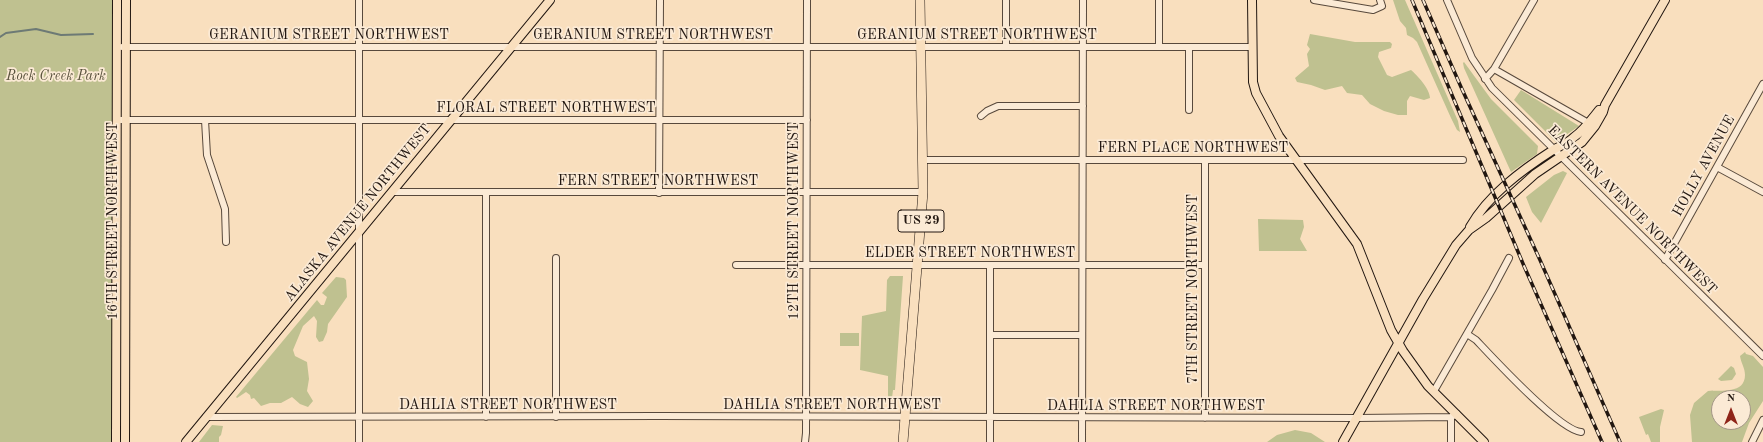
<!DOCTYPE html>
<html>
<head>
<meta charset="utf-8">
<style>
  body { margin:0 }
  #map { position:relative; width:1763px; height:442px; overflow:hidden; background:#f9dfbe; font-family:"Old Standard TT",serif }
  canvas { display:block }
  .north { position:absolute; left:1711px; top:390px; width:40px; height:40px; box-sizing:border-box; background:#fbead5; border:1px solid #a49687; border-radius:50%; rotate:0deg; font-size:11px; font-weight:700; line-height:16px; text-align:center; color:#221711 }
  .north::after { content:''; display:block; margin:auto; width:14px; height:18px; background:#8f2418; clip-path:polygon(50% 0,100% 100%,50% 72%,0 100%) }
</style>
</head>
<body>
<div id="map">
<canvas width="1763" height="442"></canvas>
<div class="north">N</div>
</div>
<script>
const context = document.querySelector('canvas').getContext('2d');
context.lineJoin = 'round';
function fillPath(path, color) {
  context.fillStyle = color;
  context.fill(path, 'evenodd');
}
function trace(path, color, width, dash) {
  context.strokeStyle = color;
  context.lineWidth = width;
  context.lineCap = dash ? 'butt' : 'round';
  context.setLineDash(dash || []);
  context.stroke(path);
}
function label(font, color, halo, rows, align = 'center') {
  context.font = font + ' "Old Standard TT",serif';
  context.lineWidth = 3.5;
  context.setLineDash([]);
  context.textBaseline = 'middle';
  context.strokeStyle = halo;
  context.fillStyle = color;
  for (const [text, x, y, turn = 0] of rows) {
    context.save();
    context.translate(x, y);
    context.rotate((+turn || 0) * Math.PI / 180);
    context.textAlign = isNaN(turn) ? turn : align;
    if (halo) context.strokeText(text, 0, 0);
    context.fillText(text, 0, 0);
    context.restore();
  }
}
fillPath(new Path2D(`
  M 0,0 L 113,0 L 112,442 L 0,442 Z
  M 1393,0 L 1405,0 L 1458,121 L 1460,132 L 1457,130 L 1451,118 L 1417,42 L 1413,38 L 1407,35 L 1406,28 L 1400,21 Z
  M 1310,34 L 1355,42 L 1390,42 L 1392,44 L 1391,48 L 1379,52 L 1378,57 L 1387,75 L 1392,77 L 1411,70 C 1417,75 1430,89 1430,98 L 1424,100 L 1410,96 L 1407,101 L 1407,115 L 1398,115 L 1384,111 L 1370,104 L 1362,95 L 1347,93 L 1342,86 L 1325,90 L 1311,85 L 1297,82 L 1295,78 L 1309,66 L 1307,54 L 1310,49 L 1307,45 Z
  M 1464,62 L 1491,99 L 1538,146 L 1537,154 L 1511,172 L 1464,68 L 1463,63 Z
  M 1521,90 L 1579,126 L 1556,142 L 1514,100 Z
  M 1563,171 L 1567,173 L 1541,223 L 1532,212 L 1526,197 L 1554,175 Z
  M 1258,219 L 1303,220 L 1304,227 L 1300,239 L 1307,251 L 1259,251 Z
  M 890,276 L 903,276 L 895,390 L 893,390 L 892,398 L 888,398 L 888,376 L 860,370 L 862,316 L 886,311 L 887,280 Z
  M 336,277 L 344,278 L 346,280 L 347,297 L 328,324 L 327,332 L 323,341 L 319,342 L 316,337 L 317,321 L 314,316 L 303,326 L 293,350 L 295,356 L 307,362 L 309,379 L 307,391 L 313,401 L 308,407 L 300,404 L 292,397 L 281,403 L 270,403 L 261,406 L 254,398 L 251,399 L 250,395 L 246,392 L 237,398 L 236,397 L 317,300 L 321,305 L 324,305 L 327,297 L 322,293 Z
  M 840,333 L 859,333 L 859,346 L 840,346 Z
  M 1745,352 L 1746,354 L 1753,356 L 1763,367 L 1763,401 L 1749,423 L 1742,442 L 1692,442 L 1690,415 L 1694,403 L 1708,391 C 1721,390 1745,394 1745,375 C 1745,368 1741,363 1740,356 ZM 1719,398 L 1743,398 L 1743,422 L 1719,422 Z
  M 1731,366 L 1734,368 L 1736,374 L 1732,380 L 1721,381 L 1718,379 Z
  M 1661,409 L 1664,410 L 1660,427 L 1660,442 L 1651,442 L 1648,434 L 1646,435 L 1639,417 Z
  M 212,425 L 223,426 L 221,435 L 219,437 L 219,442 L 199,442 Z
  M 1295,430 L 1311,433 L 1325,442 L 1267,442 L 1277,435 Z`), '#bfc190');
trace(new Path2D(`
  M 0,37 L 6,33 L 36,29 L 61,35 L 93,34`), '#6d7a75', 2);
const minor = new Path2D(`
  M 1006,0 L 1006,47
  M 1159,0 L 1159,47
  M 1314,0 L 1373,10 L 1382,6 L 1380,0
  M 1447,0 L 1472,58 L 1492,88 L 1763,356
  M 122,47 L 1253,47
  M 1494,69 L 1534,0
  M 1485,79 L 1494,69 L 1592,125
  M 1189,110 L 1189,47
  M 981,116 L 987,111 L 998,106 L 1083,106
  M 117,120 L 807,120
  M 205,120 L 207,155 L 225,209 L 226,242
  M 924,160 L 1463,160
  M 1717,167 L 1763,192
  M 393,192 L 923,192
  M 486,192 L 486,417
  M 659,193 L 660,0
  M 556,258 L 556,417
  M 1665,260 L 1763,84
  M 736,265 L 1205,265
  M 1467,334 L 1476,340 C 1494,359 1559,430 1581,432
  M 990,335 L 1082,335
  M 1434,391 L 1492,290 L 1509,258
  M 206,417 L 659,416 L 1357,418 L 1451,417 L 1457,414
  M 1451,417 L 1451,442
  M 1205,418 L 1205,160
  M 359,442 L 359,0
  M 805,442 L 806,433 L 807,0
  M 990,442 L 990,265
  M 1082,442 L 1083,0
  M 1752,442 L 1763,420`);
const major = new Path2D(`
  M 1252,0 L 1253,82 L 1256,93 L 1279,136 L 1357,244 L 1391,330 L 1403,351 L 1428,386 L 1484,442
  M 1470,227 C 1488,195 1522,170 1553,150 C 1560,146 1568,143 1574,137 C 1584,130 1591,120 1599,110
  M 116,442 L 117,0
  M 125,442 L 126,0
  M 186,442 L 550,0
  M 1343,442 L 1423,299 L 1456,245 L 1469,230 L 1486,218 L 1535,174 L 1582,142 L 1595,126 L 1603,112 L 1605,105 L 1665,0`);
const highway = new Path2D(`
  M 903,442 L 923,192 L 920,0`);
trace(minor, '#58493c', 8);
trace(major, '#221711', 10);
trace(highway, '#221711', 10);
trace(minor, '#fbead5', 6);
trace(major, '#f9dfbe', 8);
trace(highway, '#f9dfbe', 9);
const rail = new Path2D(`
  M 1412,0 L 1524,266 L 1602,442
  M 1423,0 L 1461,87 L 1540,260 L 1620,442`);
trace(rail, '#221711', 3.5);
trace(rail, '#fbead5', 2, [6]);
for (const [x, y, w] of [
  [921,221,46]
]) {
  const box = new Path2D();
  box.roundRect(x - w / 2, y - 11, w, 22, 3);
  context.fillStyle = '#fbead5';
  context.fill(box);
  trace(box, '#221711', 1);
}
label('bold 13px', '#221711', null, [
  ["US 29",921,221]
]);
label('14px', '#221711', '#fbead5', [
  ["GERANIUM STREET NORTHWEST",329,35],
  ["GERANIUM STREET NORTHWEST",653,35],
  ["GERANIUM STREET NORTHWEST",977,35],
  ["FLORAL STREET NORTHWEST",546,108],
  ["FERN PLACE NORTHWEST",1193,148],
  ["HOLLY AVENUE",1704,166,-61],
  ["FERN STREET NORTHWEST",658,181],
  ["EASTERN AVENUE NORTHWEST",1632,210,45],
  ["ALASKA AVENUE NORTHWEST",358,213,-51],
  ["16TH STREET NORTHWEST",113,221,-90],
  ["12TH STREET NORTHWEST",794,221,-90],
  ["ELDER STREET NORTHWEST",970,253],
  ["7TH STREET NORTHWEST",1193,289,-90],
  ["DAHLIA STREET NORTHWEST",508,405],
  ["DAHLIA STREET NORTHWEST",832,405],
  ["DAHLIA STREET NORTHWEST",1156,406]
]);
label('italic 14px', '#59523d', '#fbead5', [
  ["Rock Creek Park",56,76]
]);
</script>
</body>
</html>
